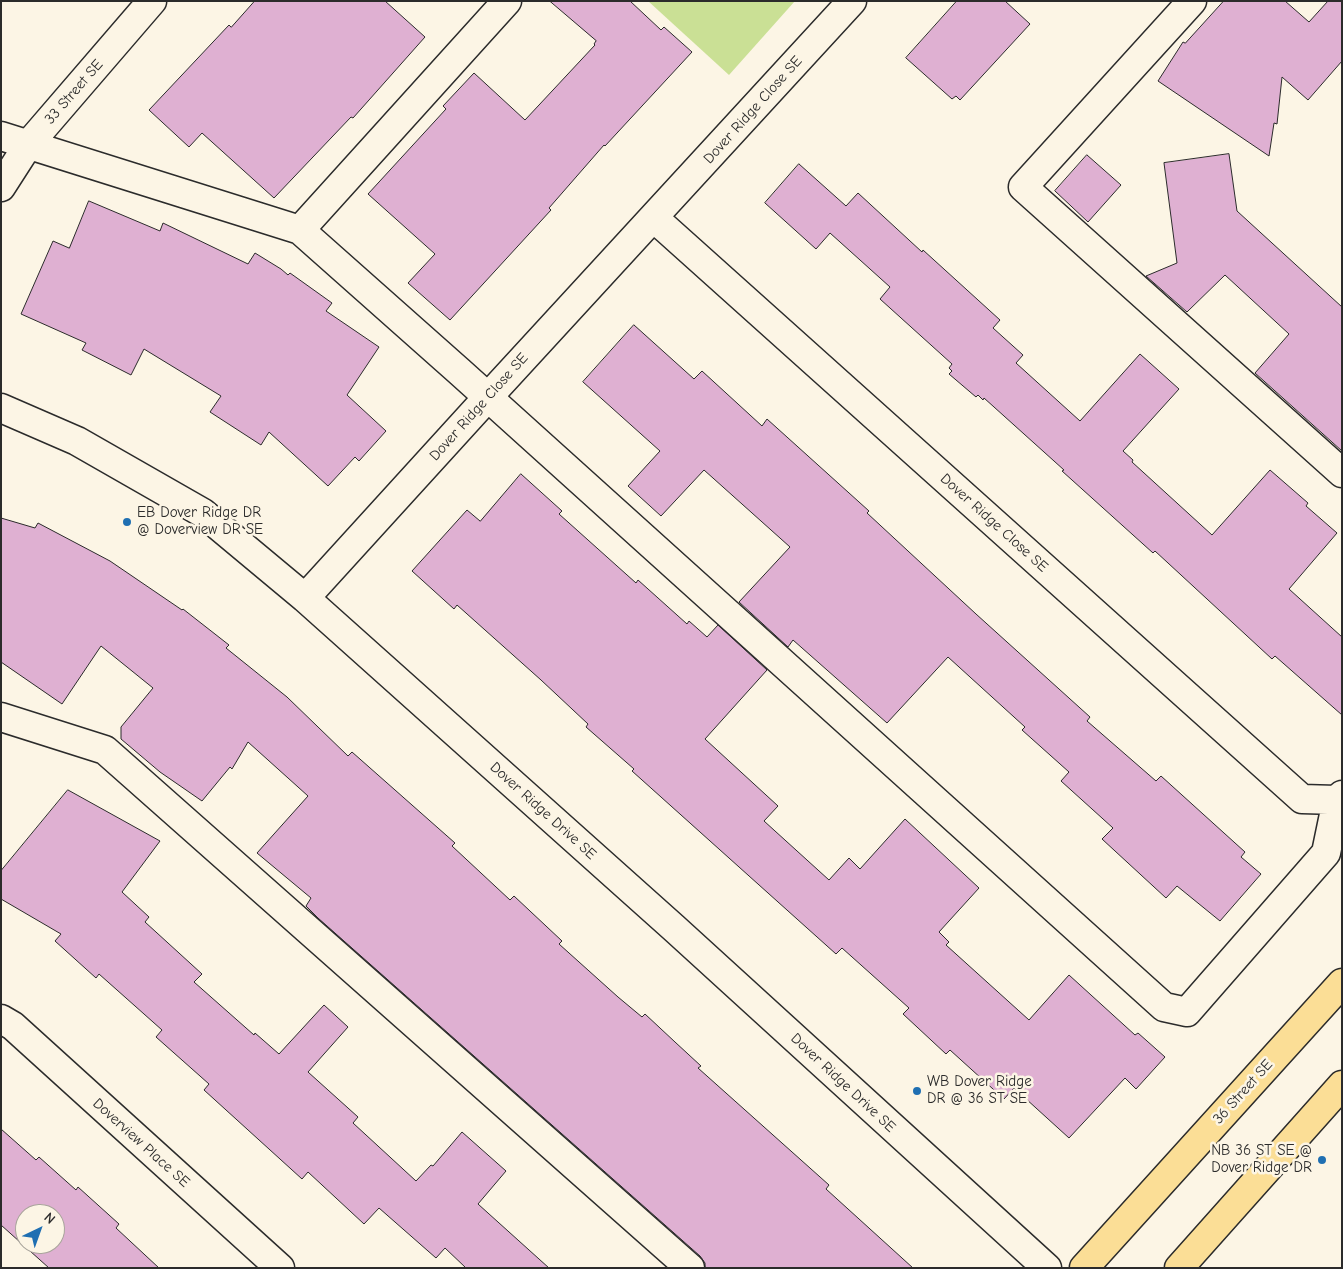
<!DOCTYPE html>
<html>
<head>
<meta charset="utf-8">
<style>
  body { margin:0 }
  #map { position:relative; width:1343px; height:1269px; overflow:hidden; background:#fcf5e5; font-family:"Comic Neue",sans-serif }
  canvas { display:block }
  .frame { position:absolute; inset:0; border:2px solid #2b2b2b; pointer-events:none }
  .north { position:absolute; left:15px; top:1204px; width:50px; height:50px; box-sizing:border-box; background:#fcf5e5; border:1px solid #a8a49b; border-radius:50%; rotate:42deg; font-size:14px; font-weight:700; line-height:20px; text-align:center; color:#2b2b2b }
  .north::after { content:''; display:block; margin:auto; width:18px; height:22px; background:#1f6fb2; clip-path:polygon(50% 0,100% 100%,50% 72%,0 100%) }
</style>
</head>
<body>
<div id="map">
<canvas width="1343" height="1269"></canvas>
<div class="frame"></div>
<div class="north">N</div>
</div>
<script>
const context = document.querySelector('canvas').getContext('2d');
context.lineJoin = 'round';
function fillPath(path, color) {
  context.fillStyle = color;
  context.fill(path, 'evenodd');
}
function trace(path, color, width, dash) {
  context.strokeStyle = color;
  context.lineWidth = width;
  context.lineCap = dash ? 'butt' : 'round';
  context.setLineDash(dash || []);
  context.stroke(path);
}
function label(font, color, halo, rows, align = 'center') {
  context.font = font + ' "Comic Neue",sans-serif';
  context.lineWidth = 5;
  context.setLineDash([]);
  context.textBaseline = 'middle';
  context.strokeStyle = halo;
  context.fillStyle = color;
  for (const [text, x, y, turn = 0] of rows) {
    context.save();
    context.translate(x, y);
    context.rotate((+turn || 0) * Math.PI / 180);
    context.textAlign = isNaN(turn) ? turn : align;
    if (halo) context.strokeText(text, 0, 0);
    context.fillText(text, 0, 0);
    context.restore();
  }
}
fillPath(new Path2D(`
  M 648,1 L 795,1 L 729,75 Z`), '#cae095');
const building = new Path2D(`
  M 255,1 L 385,1 L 425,37 L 353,118 L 351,117 L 274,198 L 202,133 L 189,147 L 149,110 L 229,25 L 231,27 Z
  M 550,1 L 630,1 L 661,30 L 664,27 L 692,52 L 605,146 L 604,145 L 549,208 L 551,210 L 450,320 L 408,283 L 435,254 L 368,194 L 446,109 L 443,106 L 474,73 L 525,120 L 595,45 L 594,44 L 596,41 Z
  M 957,1 L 1005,1 L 1030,24 L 960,100 L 956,96 L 952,99 L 906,58 Z
  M 1224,1 L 1285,1 L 1309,22 L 1328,1 L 1342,1 L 1342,61 L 1308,100 L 1282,77 L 1277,124 L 1274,123 L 1269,156 L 1158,81 L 1183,42 L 1185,43 Z
  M 1229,154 L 1237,211 L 1342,307 L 1342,451 L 1255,373 L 1289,334 L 1225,275 L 1187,312 L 1146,276 L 1177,263 L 1164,163 Z
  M 1087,155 L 1121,185 L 1088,222 L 1055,191 Z
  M 799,164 L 846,206 L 858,193 L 922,252 L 923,250 L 1000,320 L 993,328 L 1023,355 L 1016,363 L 1080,421 L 1140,354 L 1179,389 L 1123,451 L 1133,460 L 1132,462 L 1212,535 L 1270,470 L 1308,503 L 1306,506 L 1337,533 L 1289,589 L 1342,637 L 1342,715 L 1275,656 L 1272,659 L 1155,551 L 1153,553 L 1062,471 L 1064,470 L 984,398 L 983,400 L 978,395 L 976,397 L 949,374 L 952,371 L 949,368 L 952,364 L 880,299 L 890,287 L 830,233 L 816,249 L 765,203 Z
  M 89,201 L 160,231 L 163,223 L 248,264 L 255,253 L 281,269 L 288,275 L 290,273 L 332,303 L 326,311 L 379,347 L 347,395 L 386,431 L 359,461 L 355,457 L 328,486 L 269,432 L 261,445 L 210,412 L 221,396 L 144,349 L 131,375 L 82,350 L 86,343 L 21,314 L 53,241 L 69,248 Z
  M 634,325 L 694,379 L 702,371 L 762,426 L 767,419 L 869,511 L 867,513 L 976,614 L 1090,717 L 1087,721 L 1156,781 L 1161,776 L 1245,852 L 1241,857 L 1261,874 L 1220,921 L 1177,886 L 1166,898 L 1102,839 L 1113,828 L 1061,781 L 1069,772 L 1022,730 L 1025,727 L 948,657 L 887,723 L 793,640 L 788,647 L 739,602 L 790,547 L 704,470 L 661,516 L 628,486 L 660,451 L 583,382 Z
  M 521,474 L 562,511 L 559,514 L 636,583 L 638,580 L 687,624 L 689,621 L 707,637 L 718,625 L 767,670 L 705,739 L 778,806 L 764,821 L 829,880 L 849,858 L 860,869 L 905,819 L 979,888 L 939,932 L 949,942 L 946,945 L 1029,1020 L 1069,975 L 1135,1035 L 1138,1033 L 1165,1057 L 1136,1089 L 1125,1078 L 1069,1138 L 1014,1088 L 1004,1099 L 950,1050 L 946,1054 L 903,1014 L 909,1008 L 842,948 L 836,954 L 632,771 L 634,769 L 586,727 L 588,724 L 541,680 L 457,605 L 454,609 L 412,571 L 467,510 L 480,521 Z
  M 1,518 L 35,528 L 38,523 L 110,561 L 182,610 L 183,609 L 229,645 L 226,648 L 287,697 L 348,756 L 352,752 L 455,843 L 452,846 L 510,900 L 514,896 L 562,941 L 559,944 L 618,997 L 642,1017 L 645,1014 L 675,1042 L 701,1066 L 698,1068 L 829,1185 L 826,1189 L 913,1268 L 705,1268 L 705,1263 L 700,1256 L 318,918 L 306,906 L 311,898 L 257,853 L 308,796 L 248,742 L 232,769 L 230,767 L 202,801 L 160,772 L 121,739 L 121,727 L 153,688 L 101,646 L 62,704 L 1,662 Z
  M 68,790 L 160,841 L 122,892 L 149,917 L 145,922 L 202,974 L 194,982 L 254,1035 L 255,1033 L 279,1054 L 324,1005 L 348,1027 L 308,1072 L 358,1117 L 353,1123 L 416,1181 L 431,1165 L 433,1166 L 462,1132 L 506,1171 L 478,1204 L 549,1268 L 466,1268 L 445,1248 L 436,1258 L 379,1208 L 364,1224 L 308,1172 L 302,1179 L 204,1090 L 209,1084 L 156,1037 L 162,1030 L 99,974 L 96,978 L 55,941 L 61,934 L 1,899 L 1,871 Z
  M 1,1129 L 36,1160 L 39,1157 L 76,1190 L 78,1187 L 119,1224 L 116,1228 L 159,1268 L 49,1268 L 1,1225 ZM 25,1214 L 55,1214 L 55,1244 L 25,1244 Z`);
fillPath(building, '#dfb0d2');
trace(building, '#2b2b2b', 1);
const minor = new Path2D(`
  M 1192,1 L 1023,187 L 1342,473
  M 1,136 L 300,230 L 460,372 L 1164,1007 L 1187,1012 L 1326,853 L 1337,800
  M 1,187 L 28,145 L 152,1
  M 654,218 L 1302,799 L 1337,800 L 1342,795
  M 300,230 L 507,1
  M 1,408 L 77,441 L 203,513 L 305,598 L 674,928 L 1047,1268
  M 305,598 L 488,397 L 852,1
  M 1,717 L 105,750 L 690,1268
  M 1,1019 L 13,1026 L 280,1268`);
const major = new Path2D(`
  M 1084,1268 L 1342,983
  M 1179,1268 L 1342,1085`);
trace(minor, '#2b2b2b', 31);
trace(major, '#2b2b2b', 31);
trace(minor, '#fcf5e5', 28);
trace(major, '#fbde96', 28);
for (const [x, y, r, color] of [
  [127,522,5,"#1f6fb2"],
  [917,1091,5,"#1f6fb2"],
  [1322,1160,5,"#1f6fb2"]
]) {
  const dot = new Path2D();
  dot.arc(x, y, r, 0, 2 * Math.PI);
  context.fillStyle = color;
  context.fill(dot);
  trace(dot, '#fcf5e5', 2);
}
label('15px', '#2b2b2b', '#fcf5e5', [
  ["33 Street SE",74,92,-49],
  ["Dover Ridge Close SE",753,110,-48],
  ["Dover Ridge Close SE",479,407,-48],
  ["Dover Ridge Close SE",994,523,42],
  ["Dover Ridge Drive SE",543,811,42],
  ["Dover Ridge Drive SE",843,1083,43],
  ["36 Street SE",1243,1092,-48],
  ["Doverview Place SE",141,1143,42]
]);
label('15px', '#2b2b2b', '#fcf5e5', [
  ["EB Dover Ridge DR",137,513],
  ["@ Doverview DR SE",137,530],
  ["WB Dover Ridge",927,1082],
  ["DR @ 36 ST SE",927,1099],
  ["NB 36 ST SE @",1312,1151,"right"],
  ["Dover Ridge DR",1312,1168,"right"]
], 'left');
</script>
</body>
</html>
